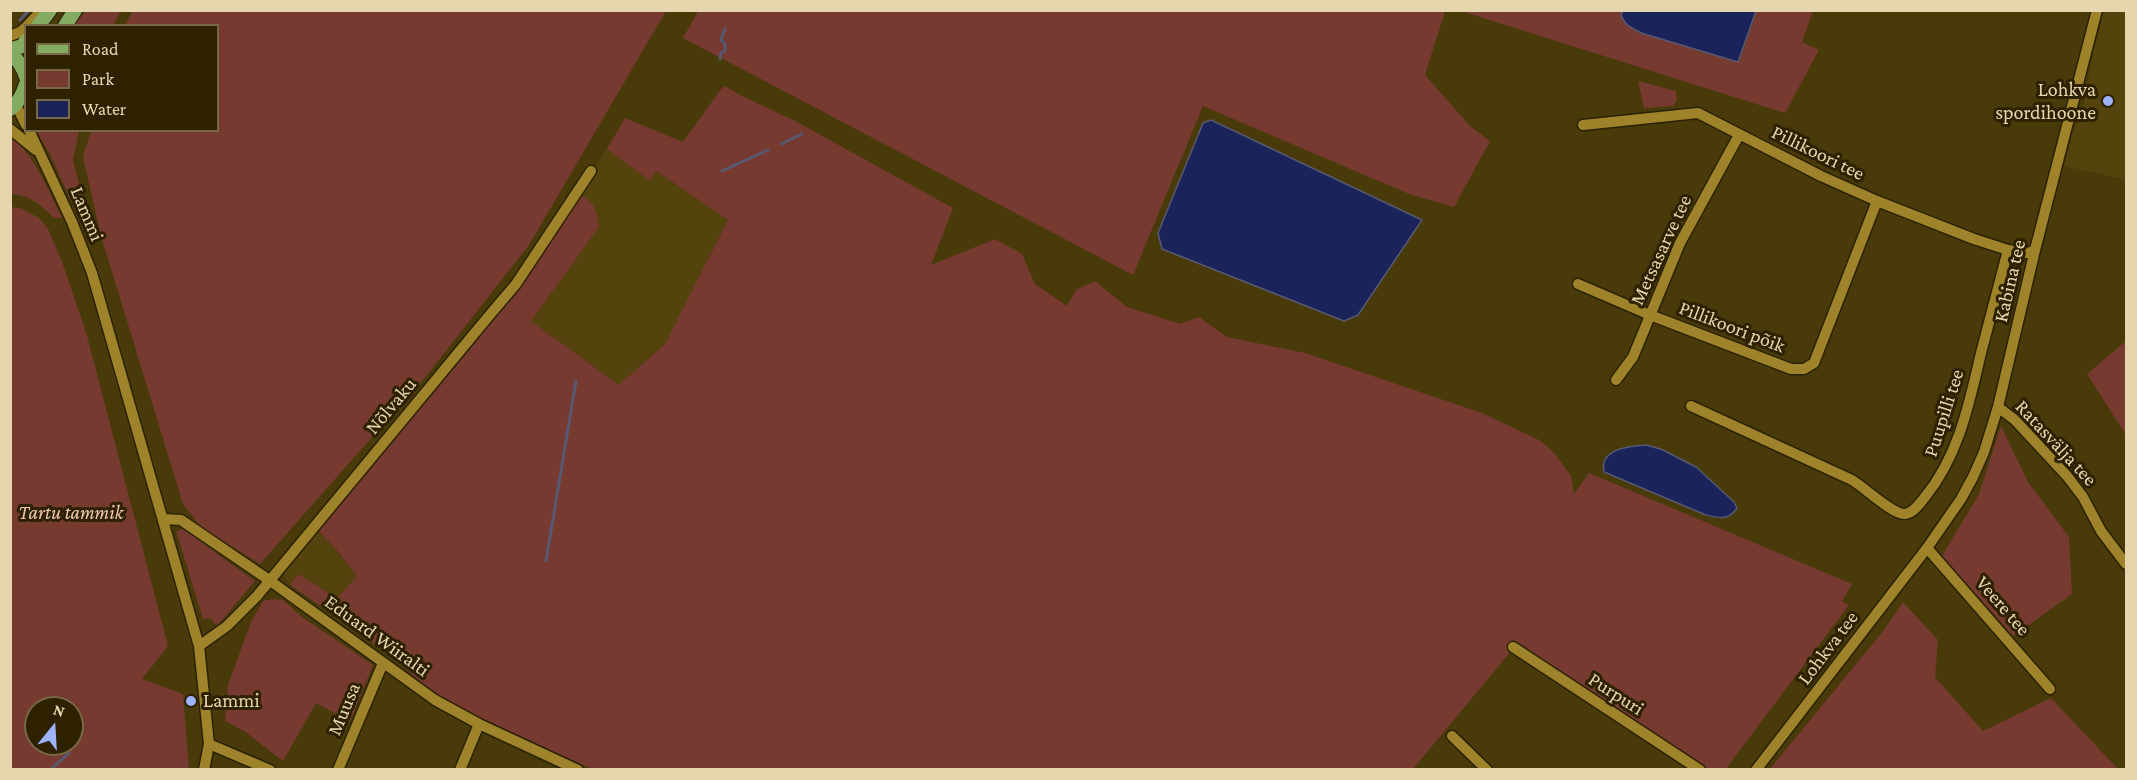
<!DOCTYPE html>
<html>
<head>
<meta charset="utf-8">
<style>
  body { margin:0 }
  #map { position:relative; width:2137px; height:780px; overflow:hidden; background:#493a0a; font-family:"Crimson Pro",serif }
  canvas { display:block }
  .frame { position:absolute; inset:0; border:12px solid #e5d6ae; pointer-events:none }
  .legend { position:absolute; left:24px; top:24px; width:195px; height:108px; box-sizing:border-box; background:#2d2100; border:2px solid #776946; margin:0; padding:8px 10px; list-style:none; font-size:18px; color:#e5d6ae }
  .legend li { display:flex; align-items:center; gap:12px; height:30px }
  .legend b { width:30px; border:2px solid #776946 }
  .north { position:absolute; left:24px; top:696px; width:60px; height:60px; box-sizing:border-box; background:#2d2100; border:2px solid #776946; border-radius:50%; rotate:18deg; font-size:16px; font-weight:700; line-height:24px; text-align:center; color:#e5d6ae }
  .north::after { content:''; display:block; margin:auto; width:21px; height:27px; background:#9db4fd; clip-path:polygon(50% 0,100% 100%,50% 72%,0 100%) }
</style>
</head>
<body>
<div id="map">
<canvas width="2137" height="780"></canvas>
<div class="frame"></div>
<ul class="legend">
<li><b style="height:8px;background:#83ab62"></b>Road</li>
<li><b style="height:16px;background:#763a30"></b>Park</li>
<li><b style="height:16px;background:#1a245a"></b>Water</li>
</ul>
<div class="north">N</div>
</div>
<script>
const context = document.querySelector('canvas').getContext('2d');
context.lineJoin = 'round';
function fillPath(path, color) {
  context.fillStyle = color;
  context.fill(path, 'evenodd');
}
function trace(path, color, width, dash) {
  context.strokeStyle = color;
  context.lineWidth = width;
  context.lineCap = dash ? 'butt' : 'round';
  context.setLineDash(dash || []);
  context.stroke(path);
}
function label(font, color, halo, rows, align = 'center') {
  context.font = font + ' "Crimson Pro",serif';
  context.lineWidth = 6;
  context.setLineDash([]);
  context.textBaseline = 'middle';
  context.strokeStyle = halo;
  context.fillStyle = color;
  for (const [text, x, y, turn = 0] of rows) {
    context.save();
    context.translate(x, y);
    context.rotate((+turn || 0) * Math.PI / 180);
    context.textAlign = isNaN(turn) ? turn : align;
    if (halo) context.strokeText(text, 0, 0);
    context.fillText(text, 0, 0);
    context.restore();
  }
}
fillPath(new Path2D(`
  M 2104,11 L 2126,11 L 2126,180 L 2064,166 L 2073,132 L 2082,114 L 2091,63 Z
  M 607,149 L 649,180 L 655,171 L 728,220 L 665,344 L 619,385 L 531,321 L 599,227 L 576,195 Z
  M 316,528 L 357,576 L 337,598 L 299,575 L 290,585 L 285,577 L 285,566 Z`), '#54430d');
fillPath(new Path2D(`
  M 87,10 L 121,10 L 121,11 L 113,25 L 74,25 Z
  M 699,10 L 1445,11 L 1425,75 L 1471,127 L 1490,141 L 1454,207 L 1409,194 L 1203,106 L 1133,275 L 683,38 Z
  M 133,11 L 666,11 L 529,245 L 427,375 L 260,564 L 201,527 L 183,504 L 101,236 L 83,157 L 91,131 L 218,130 L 218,26 L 125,25 Z
  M 1461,11 L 1623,11 L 1621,16 L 1739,62 L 1756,11 L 1813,11 L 1802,42 L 1819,50 L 1785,113 Z
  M 1638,81 L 1676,91 L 1677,100 L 1673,106 L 1644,108 Z
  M 725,86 L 738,94 L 797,122 L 953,208 L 931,265 L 995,239 L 1022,254 L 1035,284 L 1067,306 L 1076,290 L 1095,281 L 1127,307 L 1180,324 L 1199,317 L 1227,337 L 1305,353 L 1482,413 L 1541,441 L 1555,454 L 1571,476 L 1574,494 L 1589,473 L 1852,584 L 1842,601 L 1849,605 L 1725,770 L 1707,769 L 1511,640 L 1512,650 L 1413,769 L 593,769 C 541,748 488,726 440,698 C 425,689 415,676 402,665 C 365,637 328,611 290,585 L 298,574 L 337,598 L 357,576 L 338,552 L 316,528 L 505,299 L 576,195 C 594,197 597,211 599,227 L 531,321 L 619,385 L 665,344 L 728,220 L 656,171 L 650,181 L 607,149 L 625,118 L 683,142 L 721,89 Z
  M 36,131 L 79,131 L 73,160 L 84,203 L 82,208 L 76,212 L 50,154 Z
  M 11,137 C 36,157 48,190 62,218 L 54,218 C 41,205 30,195 11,194 Z
  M 11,207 L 20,208 L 39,218 L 48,229 L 61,259 L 86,332 L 168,646 L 142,679 L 183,694 L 189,769 L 11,769 ZM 36,708 L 72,708 L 72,744 L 36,744 Z
  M 2126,341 L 2126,435 L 2087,374 Z
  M 2001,426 L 2028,482 L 2069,537 L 2072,594 L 2013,636 L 1942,556 L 1979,494 Z
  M 183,529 L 255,581 L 217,626 L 210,618 L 203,619 L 176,531 Z
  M 274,599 L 283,600 L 302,617 L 373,665 L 350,721 L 316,703 L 283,761 L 244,731 L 225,721 L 228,685 L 251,622 L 263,601 Z
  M 1903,602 L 1938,640 L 1935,677 L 1983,731 L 2051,698 L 2118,769 L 1770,769 L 1884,630 Z`), '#763a30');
const water = new Path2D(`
  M 1623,10 L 1756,10 L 1756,11 L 1738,62 L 1641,33 L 1627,25 L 1621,16 Z
  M 1211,120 L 1422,220 L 1358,315 L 1344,321 L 1162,249 L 1158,233 L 1203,123 Z
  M 1647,445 L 1663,450 L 1696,467 L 1734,502 L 1737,508 C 1729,521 1718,518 1706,515 L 1604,472 C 1599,448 1631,446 1647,445 Z`);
fillPath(water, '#1a245a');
trace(water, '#575973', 1.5);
trace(new Path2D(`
  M 20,20 L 29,10
  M 720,59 L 721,53 L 725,51 L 725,44 L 721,40 L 725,29
  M 781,144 L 802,134
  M 722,171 L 768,150
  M 546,561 L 576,381
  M 50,770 L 69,753`), '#575973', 3);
const minor = new Path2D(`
  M 27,26 L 42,10
  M 10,36 L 20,32 L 26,27
  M 16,105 L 26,125
  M 1583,125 L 1698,113 L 1821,176 L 1877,201 L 1974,239 L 2008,250 L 2028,253 L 2035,250
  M 10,129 L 36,150
  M 29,130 L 72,222 L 92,273 L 199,646 L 209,744 L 204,770
  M 1578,284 L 1650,315 L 1791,369 L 1804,369 L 1814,363 L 1877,201
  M 1616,380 L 1633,357 L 1680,243 L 1739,135
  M 1691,406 L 1852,480 C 1864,487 1893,515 1905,514 C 1914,513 1920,503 1925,497 C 1959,455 1969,404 1981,353 C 1990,318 1999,284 2008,250
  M 1998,407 L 2015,420 L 2067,476 L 2083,497 L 2101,531 L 2126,564
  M 164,519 L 181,520 L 269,580 L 435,700 L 479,724 L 578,770
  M 1927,548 L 2050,689
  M 199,646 L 227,626 L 257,596 L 488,317 L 516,284 L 591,171
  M 1513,647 L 1700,770
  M 1452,736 L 1487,770
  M 209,744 L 270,770
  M 338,770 L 383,663
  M 460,770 L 479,724
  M 1756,770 L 1927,548 L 1961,499 L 1973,477 L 1984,452 L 1998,407 L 2035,250 L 2097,10`);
const major = new Path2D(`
  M 38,26 L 50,10
  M 65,26 L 75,10
  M 10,50 L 22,46 L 26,41
  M 10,53 C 19,60 23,67 26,77
  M 10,109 C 19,103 23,94 26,84`);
trace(minor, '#2b2206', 13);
trace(major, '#2b2206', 16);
trace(minor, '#9f832b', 10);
trace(major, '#83ab62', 14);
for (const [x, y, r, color] of [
  [2108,101,6,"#9db4fd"],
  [191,701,6,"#9db4fd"]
]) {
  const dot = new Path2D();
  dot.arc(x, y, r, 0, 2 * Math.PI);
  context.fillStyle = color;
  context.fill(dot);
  trace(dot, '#2d2100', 2);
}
label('20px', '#e5d6ae', '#2d2100', [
  ["Lohkva",2096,90],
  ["spordihoone",2096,113],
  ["Lammi",203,701,"left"]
], 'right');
label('20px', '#e5d6ae', '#2d2100', [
  ["Pillikoori tee",1818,153,26],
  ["Lammi",87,214,67],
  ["Metsasarve tee",1661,250,-65],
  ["Kabina tee",2010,281,-77],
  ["Pillikoori põik",1732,327,21],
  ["Nõlvaku",391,406,-50],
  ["Puupilli tee",1944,413,-72],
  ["Ratasvälja tee",2056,443,47],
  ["Veere tee",2003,606,49],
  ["Eduard Wiiralti",377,636,36],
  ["Lohkva tee",1828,648,-53],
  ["Purpuri",1616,694,33],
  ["Muusa",344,709,-67]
]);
label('italic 20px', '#f1c5bd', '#2d2100', [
  ["Tartu tammik",71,513]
]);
</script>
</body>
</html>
